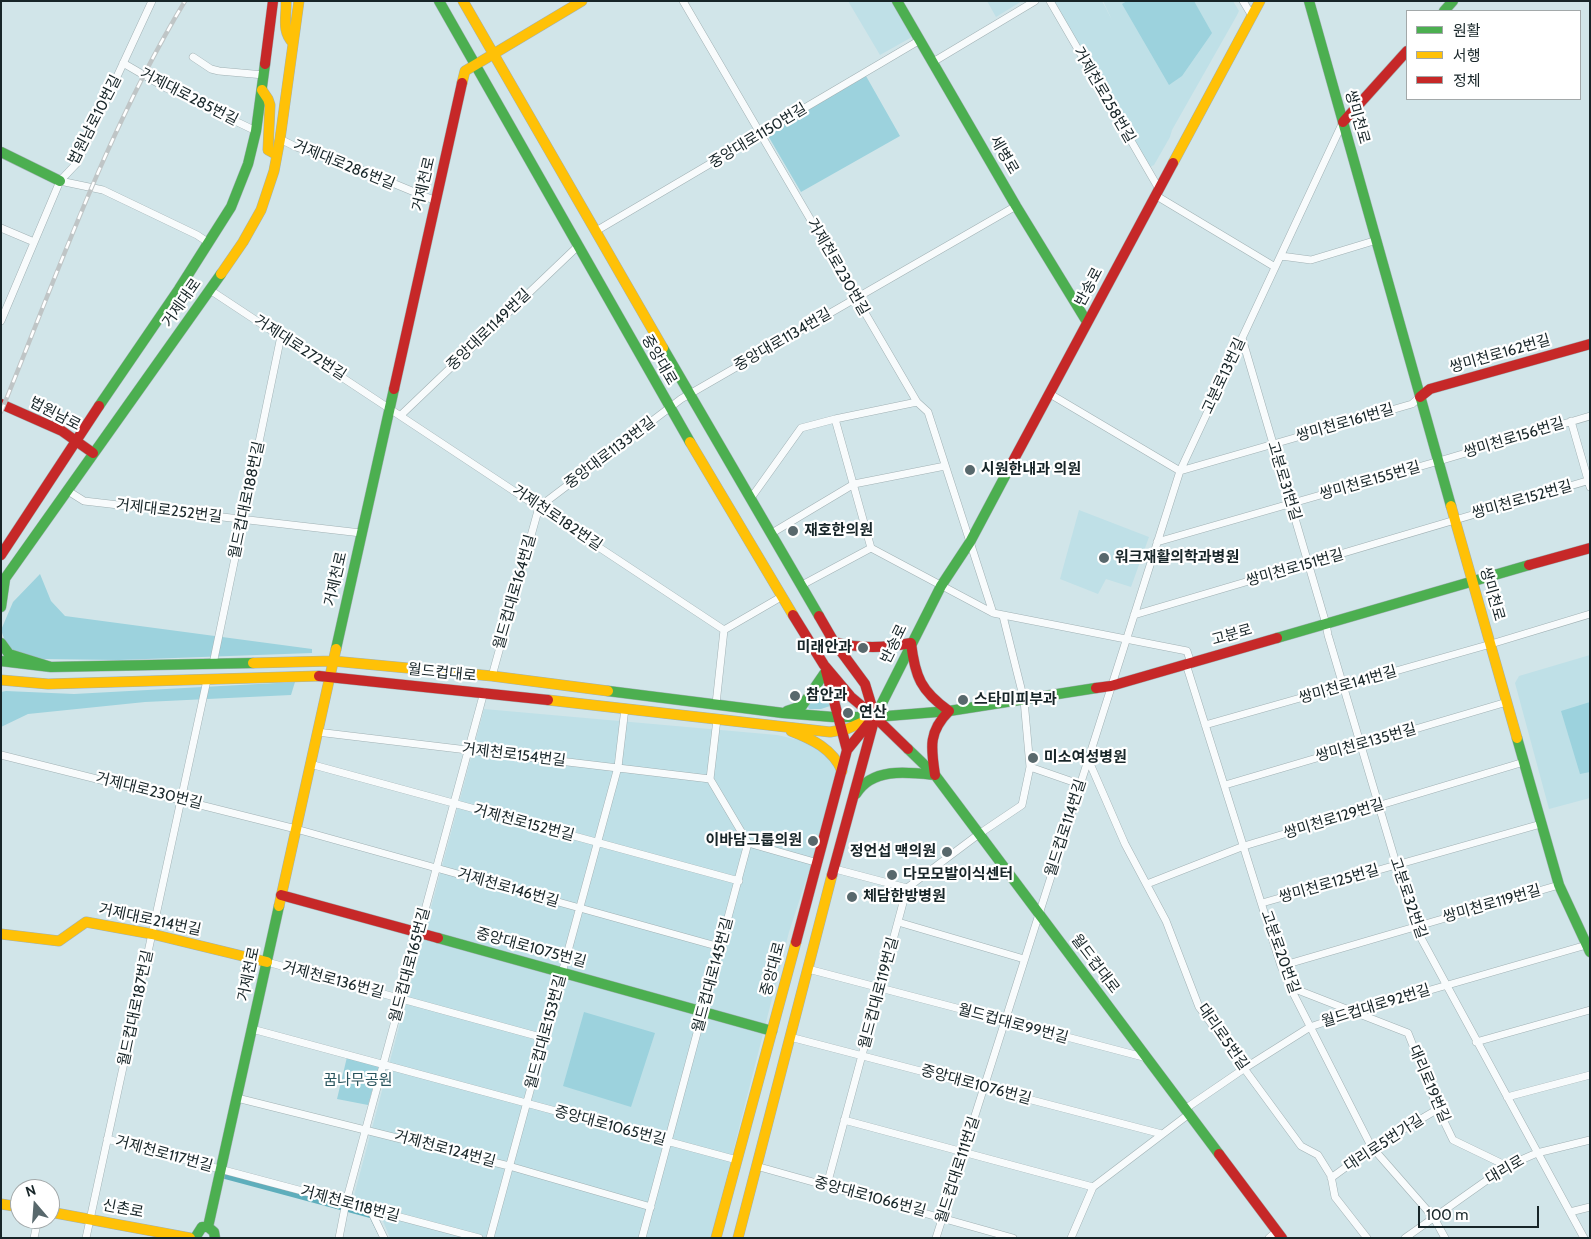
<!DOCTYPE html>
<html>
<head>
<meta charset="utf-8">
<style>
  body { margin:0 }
  #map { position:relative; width:1591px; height:1239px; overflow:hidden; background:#d1e5e9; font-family:Cabin,"Noto Sans KR",sans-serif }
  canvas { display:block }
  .frame { position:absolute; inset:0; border:2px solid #172528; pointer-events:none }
  .legend { position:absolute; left:1406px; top:10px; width:175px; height:90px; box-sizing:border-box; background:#fff; border:1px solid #a2a8a9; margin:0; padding:6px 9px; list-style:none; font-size:15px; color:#172528 }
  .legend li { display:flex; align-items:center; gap:10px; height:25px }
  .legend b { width:25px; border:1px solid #a2a8a9 }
  .north { position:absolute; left:10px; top:1179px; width:50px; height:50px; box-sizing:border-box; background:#fff; border:1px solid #a2a8a9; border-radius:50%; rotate:342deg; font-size:14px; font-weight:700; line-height:20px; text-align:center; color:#172528 }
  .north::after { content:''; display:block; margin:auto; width:18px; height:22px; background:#58686c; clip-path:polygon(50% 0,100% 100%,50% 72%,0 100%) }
  .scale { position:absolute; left:1418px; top:1206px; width:121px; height:22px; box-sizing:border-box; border:2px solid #172528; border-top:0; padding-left:6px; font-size:15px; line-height:18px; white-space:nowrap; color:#172528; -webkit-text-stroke:4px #fff; paint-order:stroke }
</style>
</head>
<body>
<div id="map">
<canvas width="1591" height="1239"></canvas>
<div class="frame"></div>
<ul class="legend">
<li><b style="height:6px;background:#4caf50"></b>원활</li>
<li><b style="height:6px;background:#ffc107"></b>서행</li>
<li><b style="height:6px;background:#c62828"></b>정체</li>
</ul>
<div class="north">N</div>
<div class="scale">100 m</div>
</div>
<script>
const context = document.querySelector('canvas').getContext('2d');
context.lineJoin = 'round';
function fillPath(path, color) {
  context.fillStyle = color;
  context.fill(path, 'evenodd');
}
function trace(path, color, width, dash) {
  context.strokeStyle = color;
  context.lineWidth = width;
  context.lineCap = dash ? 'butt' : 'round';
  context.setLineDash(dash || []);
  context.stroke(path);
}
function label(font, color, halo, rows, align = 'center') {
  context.font = font + ' Cabin,"Noto Sans KR",sans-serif';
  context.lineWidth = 4.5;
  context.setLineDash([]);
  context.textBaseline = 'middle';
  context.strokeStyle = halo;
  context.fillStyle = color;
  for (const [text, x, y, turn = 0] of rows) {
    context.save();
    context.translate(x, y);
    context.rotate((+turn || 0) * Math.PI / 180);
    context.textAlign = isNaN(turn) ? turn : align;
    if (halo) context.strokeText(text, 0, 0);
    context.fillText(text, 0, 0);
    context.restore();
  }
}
fillPath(new Path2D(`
  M 848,1 L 891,1 L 912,37 L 880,55 Z
  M 987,1 L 1022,1 L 996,17 Z
  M 1052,1 L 1102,1 L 1112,20 L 1103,1 L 1233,1 L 1239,11 L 1236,17 L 1172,130 L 1170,137 L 1154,165 L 1150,167 Z
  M 1079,510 L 1149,537 L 1131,587 L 1106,579 L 1098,594 L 1060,579 Z
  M 1590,655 L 1590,798 L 1549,809 L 1515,683 L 1519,676 Z
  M 484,709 L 777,735 L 804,741 L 825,754 L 833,762 L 838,774 L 835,792 L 789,932 L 711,1238 L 390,1238 L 378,1209 L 352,1203 Z`), '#bfe0e7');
fillPath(new Path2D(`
  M 1127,1 L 1194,1 L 1212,33 L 1182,76 L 1169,85 L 1122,4 Z
  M 866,76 L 900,136 L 801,192 L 767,134 Z
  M 40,574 L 51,601 L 65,616 L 312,649 L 312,653 L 119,660 L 43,659 L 14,652 L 6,644 L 1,630 L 13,602 Z
  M 295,682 L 291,695 L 145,702 L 28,714 L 1,727 L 1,692 L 6,691 L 74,694 Z
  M 822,685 L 830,706 L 821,709 L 809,709 L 807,705 Z
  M 1590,702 L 1590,772 L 1580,774 L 1561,711 Z
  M 584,1012 L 655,1033 L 631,1107 L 563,1086 Z
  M 347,1057 L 379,1066 L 368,1105 L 337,1099 Z`), '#9cd2dd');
fillPath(new Path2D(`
  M 224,1168 L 370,1206 L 380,1238 L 370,1218 L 221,1178 Z`), '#5eaebc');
const street = new Path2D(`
  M 683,1 L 917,402 L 928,412 L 993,613
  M 1050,1 L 1159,189
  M 1243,1 L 1252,16
  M 193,57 L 211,69 L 219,71 L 264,75
  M 933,62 L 1035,1
  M 123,63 L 166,88 L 256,131
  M 280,139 L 296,147 L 349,165 L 436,201
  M 60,181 L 103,190 L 197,235 L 209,243
  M 1155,195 L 1275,267
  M 1,228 L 34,242
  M 596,231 L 920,40
  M 1281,256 L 1311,260 L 1377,240
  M 210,290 L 724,630
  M 1,321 L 60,181 L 77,163 L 152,1
  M 1242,338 L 1326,624 L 1328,635 L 1415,927 L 1584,1238
  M 1050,394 L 1180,471
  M 401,415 L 578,246
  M 835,419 L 871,548
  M 1571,421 L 1590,487
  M 1180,471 L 1412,404 L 1420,397
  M 68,491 L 84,501 L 361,533
  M 751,498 L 801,428 L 835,419 L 917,402
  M 772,533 L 854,484 L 945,466
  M 1157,542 L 1439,461 L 1590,416
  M 871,548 L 993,613 L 1187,651 L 1191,663
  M 802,585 L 871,548
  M 1134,615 L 1590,480
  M 213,664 L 281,336
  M 1186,664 L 1281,966 L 1290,987 L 1371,1146 L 1434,1218 L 1445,1238
  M 492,676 L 539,507 L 681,399 L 1016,206
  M 716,704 L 724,630 L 781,597
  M 1205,725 L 1491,644 L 1590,614
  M 317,732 L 710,779
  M 1,755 L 296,829 L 720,947
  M 1088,759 L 1125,844 L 1166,921 L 1199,1007 L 1301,1146 L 1318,1155 L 1331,1176 L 1335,1197 L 1367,1238
  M 310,764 L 739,881
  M 1030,767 L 1079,784
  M 1225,785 L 1507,702
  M 748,843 L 818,863
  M 835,869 L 907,888
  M 1147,884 L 1244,846 L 1524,762
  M 1262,903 L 1541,824
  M 898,922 L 1024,959
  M 267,962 L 544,1038
  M 1281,966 L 1559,885
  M 808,969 L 1147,1058
  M 1290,987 L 1408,1033 L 1438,1109 L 1453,1140 L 1507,1166
  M 252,1029 L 737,1160
  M 790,1037 L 1162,1134
  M 1476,1042 L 1590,1010
  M 1507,1097 L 1590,1075
  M 237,1098 L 509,1166 L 651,1207
  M 1185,1109 L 1245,1068 L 1310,1027 L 1354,1012 L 1590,944
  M 844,1120 L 1093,1187
  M 107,1139 L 479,1238
  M 756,1166 L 1013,1238
  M 1331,1178 L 1372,1148 L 1438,1109
  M 827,1185 L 907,888 L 979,834 L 1022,805 L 1030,767 L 1024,700 L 1003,616
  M 370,1209 L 384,1238
  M 1570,1212 L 1590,1207
  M 34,1238 L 38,1219
  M 86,1238 L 207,680
  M 339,1238 L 346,1202 L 484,692
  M 490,1238 L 618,767 L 625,708
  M 642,1238 L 748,843 L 710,779 L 717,719
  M 936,1238 L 1180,471 L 1343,122
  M 1071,1238 L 1093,1187 L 1189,1114
  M 1269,1238 L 1277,1231
  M 1405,1238 L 1507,1166 L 1537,1153 L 1590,1140`);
const fast = new Path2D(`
  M 439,1 L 690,442
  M 897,1 L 1016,206 L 1087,322
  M 1309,1 L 1451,506
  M 1444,11 L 1453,1
  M 1,152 L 60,181
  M 663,348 L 819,616
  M 99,406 L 179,289 L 231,207 L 248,164 L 256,131 L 265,64
  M 1,584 L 221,274
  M 1,607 L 5,579
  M 1277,638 L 1529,565
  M 1,643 L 9,654 L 51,667
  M 336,649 L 394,389
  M 1,661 L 51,667 L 253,663
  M 608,691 L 783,713 L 833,717 L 875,717 L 949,711 L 1096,688
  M 787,711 L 802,706 L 826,671
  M 877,713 L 941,586 L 970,542 L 1012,463
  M 1517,738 L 1559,885 L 1590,952
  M 908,749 L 935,775 L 1219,1154
  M 856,794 C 872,767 908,772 935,775
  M 438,938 L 772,1031
  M 208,1227 L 279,906
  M 195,1238 L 202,1227 L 208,1227 L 214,1232 L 215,1238`);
const slow = new Path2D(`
  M 286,1 C 287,17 281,30 293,43
  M 463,1 L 663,348
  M 462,83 L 465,71 L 582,1
  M 262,90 L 268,99 L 270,105 L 268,150 L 277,155
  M 1173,163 L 1260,1
  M 221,274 L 243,242 L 261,210 L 274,171 L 280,139 L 299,1
  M 690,442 L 793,615
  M 1451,506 L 1517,738
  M 253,663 L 333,661 L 492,676 L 608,691
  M 1,680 L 48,684 L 319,676
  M 548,700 L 830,732 L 847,729 L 870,719
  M 791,731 C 812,739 833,749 842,771
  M 279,906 L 336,649
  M 1,934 L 59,941 L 86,922 L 152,934 L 267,962
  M 1,1204 L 20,1207
  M 50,1212 L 190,1238
  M 716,1238 L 796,942
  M 738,1238 L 832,875`);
const jam = new Path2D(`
  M 265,64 L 273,1
  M 1343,122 L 1407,51
  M 394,389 L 462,83
  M 1420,397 L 1430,389 L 1590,344
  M 1,404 L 62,431 L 93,453
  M 1012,463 L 1173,163
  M 1,555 L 99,406
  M 1529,565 L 1590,548
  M 793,615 L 824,665 L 851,697 L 875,717 L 908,749
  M 819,616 L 834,642 L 865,684 L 875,717 L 832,875
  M 834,642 C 861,649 884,648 911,643 C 915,677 921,691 949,711
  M 826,671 L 847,750
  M 319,676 L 548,700
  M 1096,688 L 1111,686 L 1277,638
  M 935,775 C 931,748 928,732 949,711
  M 281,895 L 438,938
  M 796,942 L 847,750 L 877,713
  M 1219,1154 L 1282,1238`);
trace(street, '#a1b1b4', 8);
trace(fast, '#a1b1b4', 11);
trace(slow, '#a1b1b4', 11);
trace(jam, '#a1b1b4', 11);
trace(street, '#f8fbfc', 7);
trace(fast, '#4caf50', 10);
trace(slow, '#ffc107', 10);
trace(jam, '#c62828', 10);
const rail = new Path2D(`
  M 1,412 C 58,273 107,130 185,1`);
trace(rail, '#bfc5c6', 4.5);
trace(rail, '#fff', 2.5, [8]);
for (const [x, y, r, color] of [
  [970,470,6,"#58686c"],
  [793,531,6,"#58686c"],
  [1104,558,6,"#58686c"],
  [863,648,6,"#58686c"],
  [795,696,6,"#58686c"],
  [963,700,6,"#58686c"],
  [848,713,6,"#58686c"],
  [1033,758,6,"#58686c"],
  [813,841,6,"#58686c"],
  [947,852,6,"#58686c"],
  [892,875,6,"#58686c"],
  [852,897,6,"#58686c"]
]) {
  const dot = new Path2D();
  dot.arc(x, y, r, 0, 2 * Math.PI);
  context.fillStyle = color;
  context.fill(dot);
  trace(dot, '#fff', 2);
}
label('15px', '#172528', '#fff', [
  ["거제천로258번길",1104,95,60],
  ["거제대로285번길",189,97,27],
  ["쌍미천로",1357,117,74],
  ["법원남로10번길",95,120,-63],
  ["중앙대로1150번길",758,136,-31],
  ["세병로",1004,155,60],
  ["거제대로286번길",344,165,22],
  ["거제천로",424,184,-77],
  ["거제천로230번길",838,267,60],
  ["반송로",1089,287,-62],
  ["거제대로",182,303,-55],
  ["중앙대로1149번길",489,330,-44],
  ["중앙대로1134번길",783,340,-30],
  ["거제대로272번길",300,348,33],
  ["쌍미천로162번길",1500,354,-16],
  ["중앙대로",659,360,60],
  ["고분로13번길",1224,376,-65],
  ["법원남로",55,414,27],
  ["쌍미천로161번길",1345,423,-16],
  ["쌍미천로156번길",1514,438,-17],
  ["중앙대로1133번길",610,453,-37],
  ["고분로31번길",1284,481,73],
  ["쌍미천로155번길",1370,481,-16],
  ["월드컵대로188번길",247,500,-78],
  ["쌍미천로152번길",1522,500,-16],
  ["거제대로252번길",169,511,7],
  ["거제천로182번길",557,518,34],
  ["쌍미천로151번길",1295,568,-16],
  ["거제천로",336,579,-77],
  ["월드컵대로164번길",515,592,-74],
  ["쌍미천로",1492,594,74],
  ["고분로",1232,635,-16],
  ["반송로",894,644,-64],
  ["월드컵대로",442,673,6],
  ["쌍미천로141번길",1348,685,-16],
  ["쌍미천로135번길",1366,743,-16],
  ["거제천로154번길",514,755,7],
  ["거제대로230번길",149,791,14],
  ["쌍미천로129번길",1334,819,-17],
  ["거제천로152번길",524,823,15],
  ["월드컵로114번길",1066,828,-72],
  ["쌍미천로125번길",1329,884,-16],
  ["거제천로146번길",508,888,16],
  ["고분로32번길",1408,898,71],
  ["쌍미천로119번길",1492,904,-16],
  ["거제대로214번길",150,920,12],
  ["중앙대로1075번길",531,948,15],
  ["고분로20번길",1280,952,70],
  ["월드컵대로",1095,964,53],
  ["월드컵대로165번길",410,965,-75],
  ["중앙대로",773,969,-75],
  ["거제천로",249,974,-78],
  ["월드컵대로145번길",713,975,-75],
  ["거제천로136번길",333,980,15],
  ["월드컵대로119번길",879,993,-75],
  ["월드컵대로92번길",1376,1006,-17],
  ["월드컵대로187번길",136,1008,-78],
  ["월드컵대로99번길",1013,1024,15],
  ["월드컵대로153번길",546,1032,-75],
  ["대리로5번길",1223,1037,55],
  ["대리로19번길",1429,1084,67],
  ["중앙대로1076번길",976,1085,15],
  ["중앙대로1065번길",610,1126,15],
  ["대리로5번가길",1384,1143,-33],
  ["거제천로124번길",445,1149,15],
  ["거제천로117번길",164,1154,15],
  ["월드컵대로111번길",958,1170,-72],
  ["대리로",1505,1170,-30],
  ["중앙대로1066번길",870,1197,15],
  ["거제천로118번길",350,1204,15],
  ["신촌로",123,1209,11]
]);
label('bold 15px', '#172528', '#fff', [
  ["시원한내과 의원",981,470],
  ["재호한의원",804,531],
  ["워크재활의학과병원",1115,558],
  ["미래안과",852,648,"right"],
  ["참안과",806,696],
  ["스타미피부과",974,700],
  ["연산",859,713],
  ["미소여성병원",1044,758],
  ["이바담그룹의원",802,841,"right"],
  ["정언섭 맥의원",936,852,"right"],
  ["다모모발이식센터",903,875],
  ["체담한방병원",863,897]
], 'left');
label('15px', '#27535c', '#fff', [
  ["꿈나무공원",358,1081]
]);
</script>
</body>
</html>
